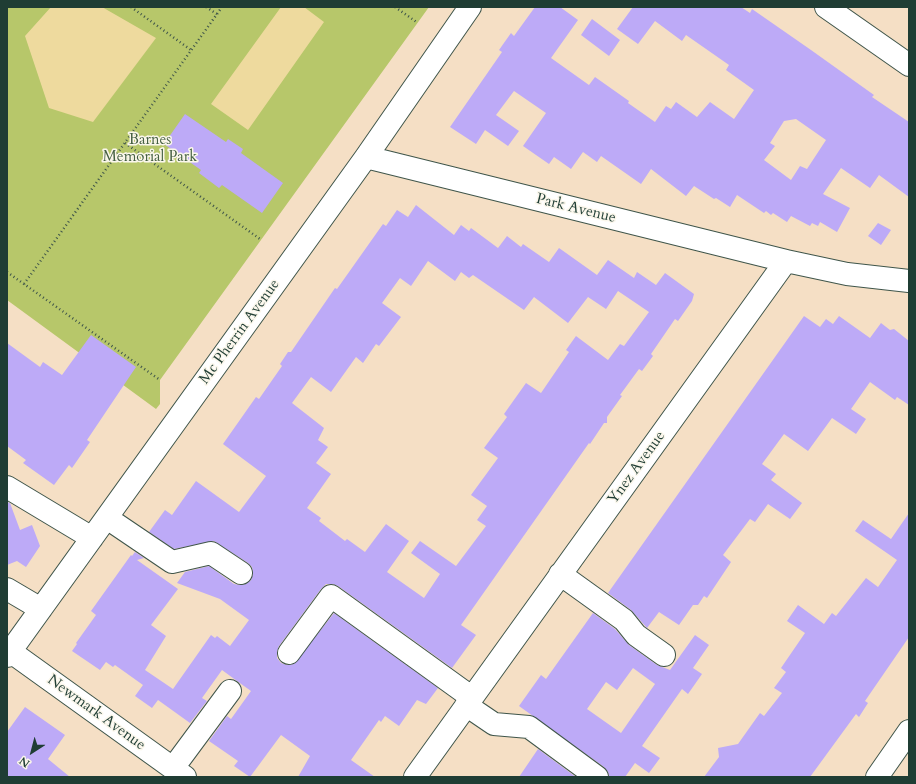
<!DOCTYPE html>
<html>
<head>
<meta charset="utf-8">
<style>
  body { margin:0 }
  #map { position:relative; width:916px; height:784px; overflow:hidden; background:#f5dfc5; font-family:Cardo,serif }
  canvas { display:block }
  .frame { position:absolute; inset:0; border:8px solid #1f3d34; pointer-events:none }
  .north { position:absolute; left:12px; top:732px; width:40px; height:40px; -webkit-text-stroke:3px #fbf7ec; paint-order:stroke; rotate:216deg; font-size:11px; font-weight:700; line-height:16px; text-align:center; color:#1f3d34 }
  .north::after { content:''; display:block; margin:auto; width:14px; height:18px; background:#1f3d34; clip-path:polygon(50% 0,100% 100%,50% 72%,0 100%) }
</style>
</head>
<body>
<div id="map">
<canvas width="916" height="784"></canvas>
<div class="frame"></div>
<div class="north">N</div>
</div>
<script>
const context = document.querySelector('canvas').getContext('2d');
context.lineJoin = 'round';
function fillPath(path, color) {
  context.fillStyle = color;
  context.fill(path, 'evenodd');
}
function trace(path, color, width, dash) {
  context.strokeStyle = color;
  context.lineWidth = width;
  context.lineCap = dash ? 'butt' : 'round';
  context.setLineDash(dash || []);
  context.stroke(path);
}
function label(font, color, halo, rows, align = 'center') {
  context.font = font + ' Cardo,serif';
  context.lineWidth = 3;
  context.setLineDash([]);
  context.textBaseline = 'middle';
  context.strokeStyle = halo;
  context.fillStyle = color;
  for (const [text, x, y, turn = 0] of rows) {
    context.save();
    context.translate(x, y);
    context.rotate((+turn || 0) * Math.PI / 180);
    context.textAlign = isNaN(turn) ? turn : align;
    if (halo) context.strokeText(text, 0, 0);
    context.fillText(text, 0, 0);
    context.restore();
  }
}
fillPath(new Path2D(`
  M 7,7 L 429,7 L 160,380 L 160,404 L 156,409 L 7,300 Z`), '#b7c76a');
fillPath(new Path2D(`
  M 51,7 L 102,7 L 156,38 L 93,122 L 49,108 L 25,36 Z
  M 281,7 L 304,7 L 324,22 L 248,130 L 211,104 Z`), '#eeda9e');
fillPath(new Path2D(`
  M 535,7 L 560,7 L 578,20 L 551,58 L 589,85 L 595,77 L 629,101 L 628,103 L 655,122 L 666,106 L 671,109 L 676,102 L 697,117 L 710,102 L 734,119 L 754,90 L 726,70 L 729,65 L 686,35 L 682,41 L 655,21 L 638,44 L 617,29 L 633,7 L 741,7 L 750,13 L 752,9 L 811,50 L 874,95 L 872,97 L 909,122 L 909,197 L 879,175 L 870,188 L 841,168 L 823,194 L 850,208 L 837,232 L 820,222 L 818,226 L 812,223 L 810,226 L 791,216 L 787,222 L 773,213 L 771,215 L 766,211 L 764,213 L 737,195 L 730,207 L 716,198 L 714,199 L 694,186 L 686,196 L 651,169 L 641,184 L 601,156 L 597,162 L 583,152 L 571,169 L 554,157 L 549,164 L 523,146 L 546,113 L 514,91 L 496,115 L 519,131 L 508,146 L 485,130 L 476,144 L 450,127 L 502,52 L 499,50 L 511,33 L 514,36 ZM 796,119 L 826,140 L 807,169 L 800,166 L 791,180 L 764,160 L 775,146 L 770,143 L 784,121 Z
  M 592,19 L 620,40 L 609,56 L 581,35 Z
  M 185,114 L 226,142 L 228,139 L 243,149 L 241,153 L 283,183 L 262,213 L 222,185 L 219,188 L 199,173 L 201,170 L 164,144 Z
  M 416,205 L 454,235 L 461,225 L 469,231 L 471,228 L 498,248 L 507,236 L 521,247 L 523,244 L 549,262 L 559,248 L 597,275 L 608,260 L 634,278 L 637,272 L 656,285 L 665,273 L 694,294 L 692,301 L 678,321 L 675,319 L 651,354 L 653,356 L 642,371 L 639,369 L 620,395 L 622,396 L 607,417 L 607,423 L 604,423 L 590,444 L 589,443 L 461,625 L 476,635 L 452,668 L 338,586 L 333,584 L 326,584 L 321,589 L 279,646 L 277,652 L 277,658 L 281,663 L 287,665 L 294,664 L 334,613 L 438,688 L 426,704 L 417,700 L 399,726 L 385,716 L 381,722 L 379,720 L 351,760 L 375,777 L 298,777 L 310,756 L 281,735 L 250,777 L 234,766 L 238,761 L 209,741 L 227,716 L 231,719 L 251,691 L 237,681 L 222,670 L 202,698 L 207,701 L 190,723 L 158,700 L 152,708 L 135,696 L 143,685 L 115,665 L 113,667 L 106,662 L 100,670 L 72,651 L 77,644 L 76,643 L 96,615 L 91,611 L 131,555 L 132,556 L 135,552 L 144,558 L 137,560 L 178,589 L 151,625 L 166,636 L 145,670 L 173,689 L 211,635 L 215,638 L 217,636 L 230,646 L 249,620 L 220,599 L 177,583 L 185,572 L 209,566 L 234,584 L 240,585 L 246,584 L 251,580 L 253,574 L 252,567 L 248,563 L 214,541 L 174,549 L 149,532 L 165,510 L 172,515 L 196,481 L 239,512 L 266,476 L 223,444 L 256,397 L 259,399 L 282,366 L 280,364 L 288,352 L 291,352 L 335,288 L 337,289 L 383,224 L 386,226 L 397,210 L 408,217 ZM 428,261 L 455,281 L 461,272 L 469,278 L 473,275 L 524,310 L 534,297 L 568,323 L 588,297 L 606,309 L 618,291 L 649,312 L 624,346 L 620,344 L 608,360 L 576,336 L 566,350 L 569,352 L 541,393 L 526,383 L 504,414 L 507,417 L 484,448 L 498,458 L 471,495 L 487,506 L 477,520 L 486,526 L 456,566 L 420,541 L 411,553 L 440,574 L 424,598 L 387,572 L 409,541 L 386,524 L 365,552 L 347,539 L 345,541 L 319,521 L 321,518 L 307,508 L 331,474 L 316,463 L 328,447 L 318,440 L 324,428 L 292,403 L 311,377 L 331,392 L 356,357 L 363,363 L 376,344 L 379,346 L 401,317 L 382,303 L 400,278 L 411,286 Z
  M 878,223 L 891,230 L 881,245 L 868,236 Z
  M 804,316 L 820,327 L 826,319 L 833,324 L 839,316 L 870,338 L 881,323 L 890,330 L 894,329 L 909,341 L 909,405 L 897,397 L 895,400 L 870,382 L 851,409 L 866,419 L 856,434 L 832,418 L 808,451 L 784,434 L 762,464 L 776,474 L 771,480 L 802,503 L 790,519 L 768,504 L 755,522 L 750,519 L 723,555 L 731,562 L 707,598 L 704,596 L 698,605 L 693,605 L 679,625 L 659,612 L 647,628 L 631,610 L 608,593 Z
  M 91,335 L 136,367 L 87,440 L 90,442 L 72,468 L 69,465 L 54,485 L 23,463 L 26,460 L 7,446 L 7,343 L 40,367 L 43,362 L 62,375 Z
  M 7,502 L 10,503 L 20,530 L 32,525 L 40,546 L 26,567 L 17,561 L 7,565 Z
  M 909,513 L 909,637 L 865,701 L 868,703 L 859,717 L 856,714 L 810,777 L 704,777 L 719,757 L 718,748 L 738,744 L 760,713 L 764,716 L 782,693 L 774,688 L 786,672 L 781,668 L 805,633 L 787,621 L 798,605 L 824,624 L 832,613 L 836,616 L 866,578 L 878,587 L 897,560 L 855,531 L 863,520 L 891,539 Z
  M 593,613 L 615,629 L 629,645 L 657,665 L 670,670 L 695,635 L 709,645 L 693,668 L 702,674 L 688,694 L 682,689 L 642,746 L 660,758 L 649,773 L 635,763 L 625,777 L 609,777 L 608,772 L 604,767 L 519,706 L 541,675 L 546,679 ZM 633,668 L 655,684 L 621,733 L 587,709 L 606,682 L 617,690 Z
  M 25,707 L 65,735 L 48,759 L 70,777 L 7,777 L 7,732 Z
  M 538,749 L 576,777 L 519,777 Z`), '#bdaaf7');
const minor = new Path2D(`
  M 826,7 L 909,65
  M 366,157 L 786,261
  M 7,487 L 92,538
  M 107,518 L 172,562 L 211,553 L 241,573
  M 560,574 L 624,620 L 636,635 L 664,655
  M 7,589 L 41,609
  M 7,649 L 185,777
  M 289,653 L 331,596 L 471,697
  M 7,656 L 366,157 L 470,7
  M 466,705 L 494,724 L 529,727 L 597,777
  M 173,768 L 230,691
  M 415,777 L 786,261 L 847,274 L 909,281
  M 877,777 L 909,731`);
trace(minor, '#3f554a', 24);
trace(new Path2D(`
  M 131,7 L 191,50
  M 206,7 L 217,14
  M 395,7 L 418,23
  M 125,143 L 260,239
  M 7,272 L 160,380
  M 24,284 L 222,7`), '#3f554a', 2.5, [1, 3]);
trace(minor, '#fff', 22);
label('15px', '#456042', '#fbf7ec', [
  ["Barnes",150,141],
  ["Memorial Park",150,158]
]);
label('15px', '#1f3d34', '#fbf7ec', [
  ["Park Avenue",576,209,14],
  ["Mc Pherrin Avenue",240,332,-54],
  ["Ynez Avenue",637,468,-54],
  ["Newmark Avenue",96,713,36]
]);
</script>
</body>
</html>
